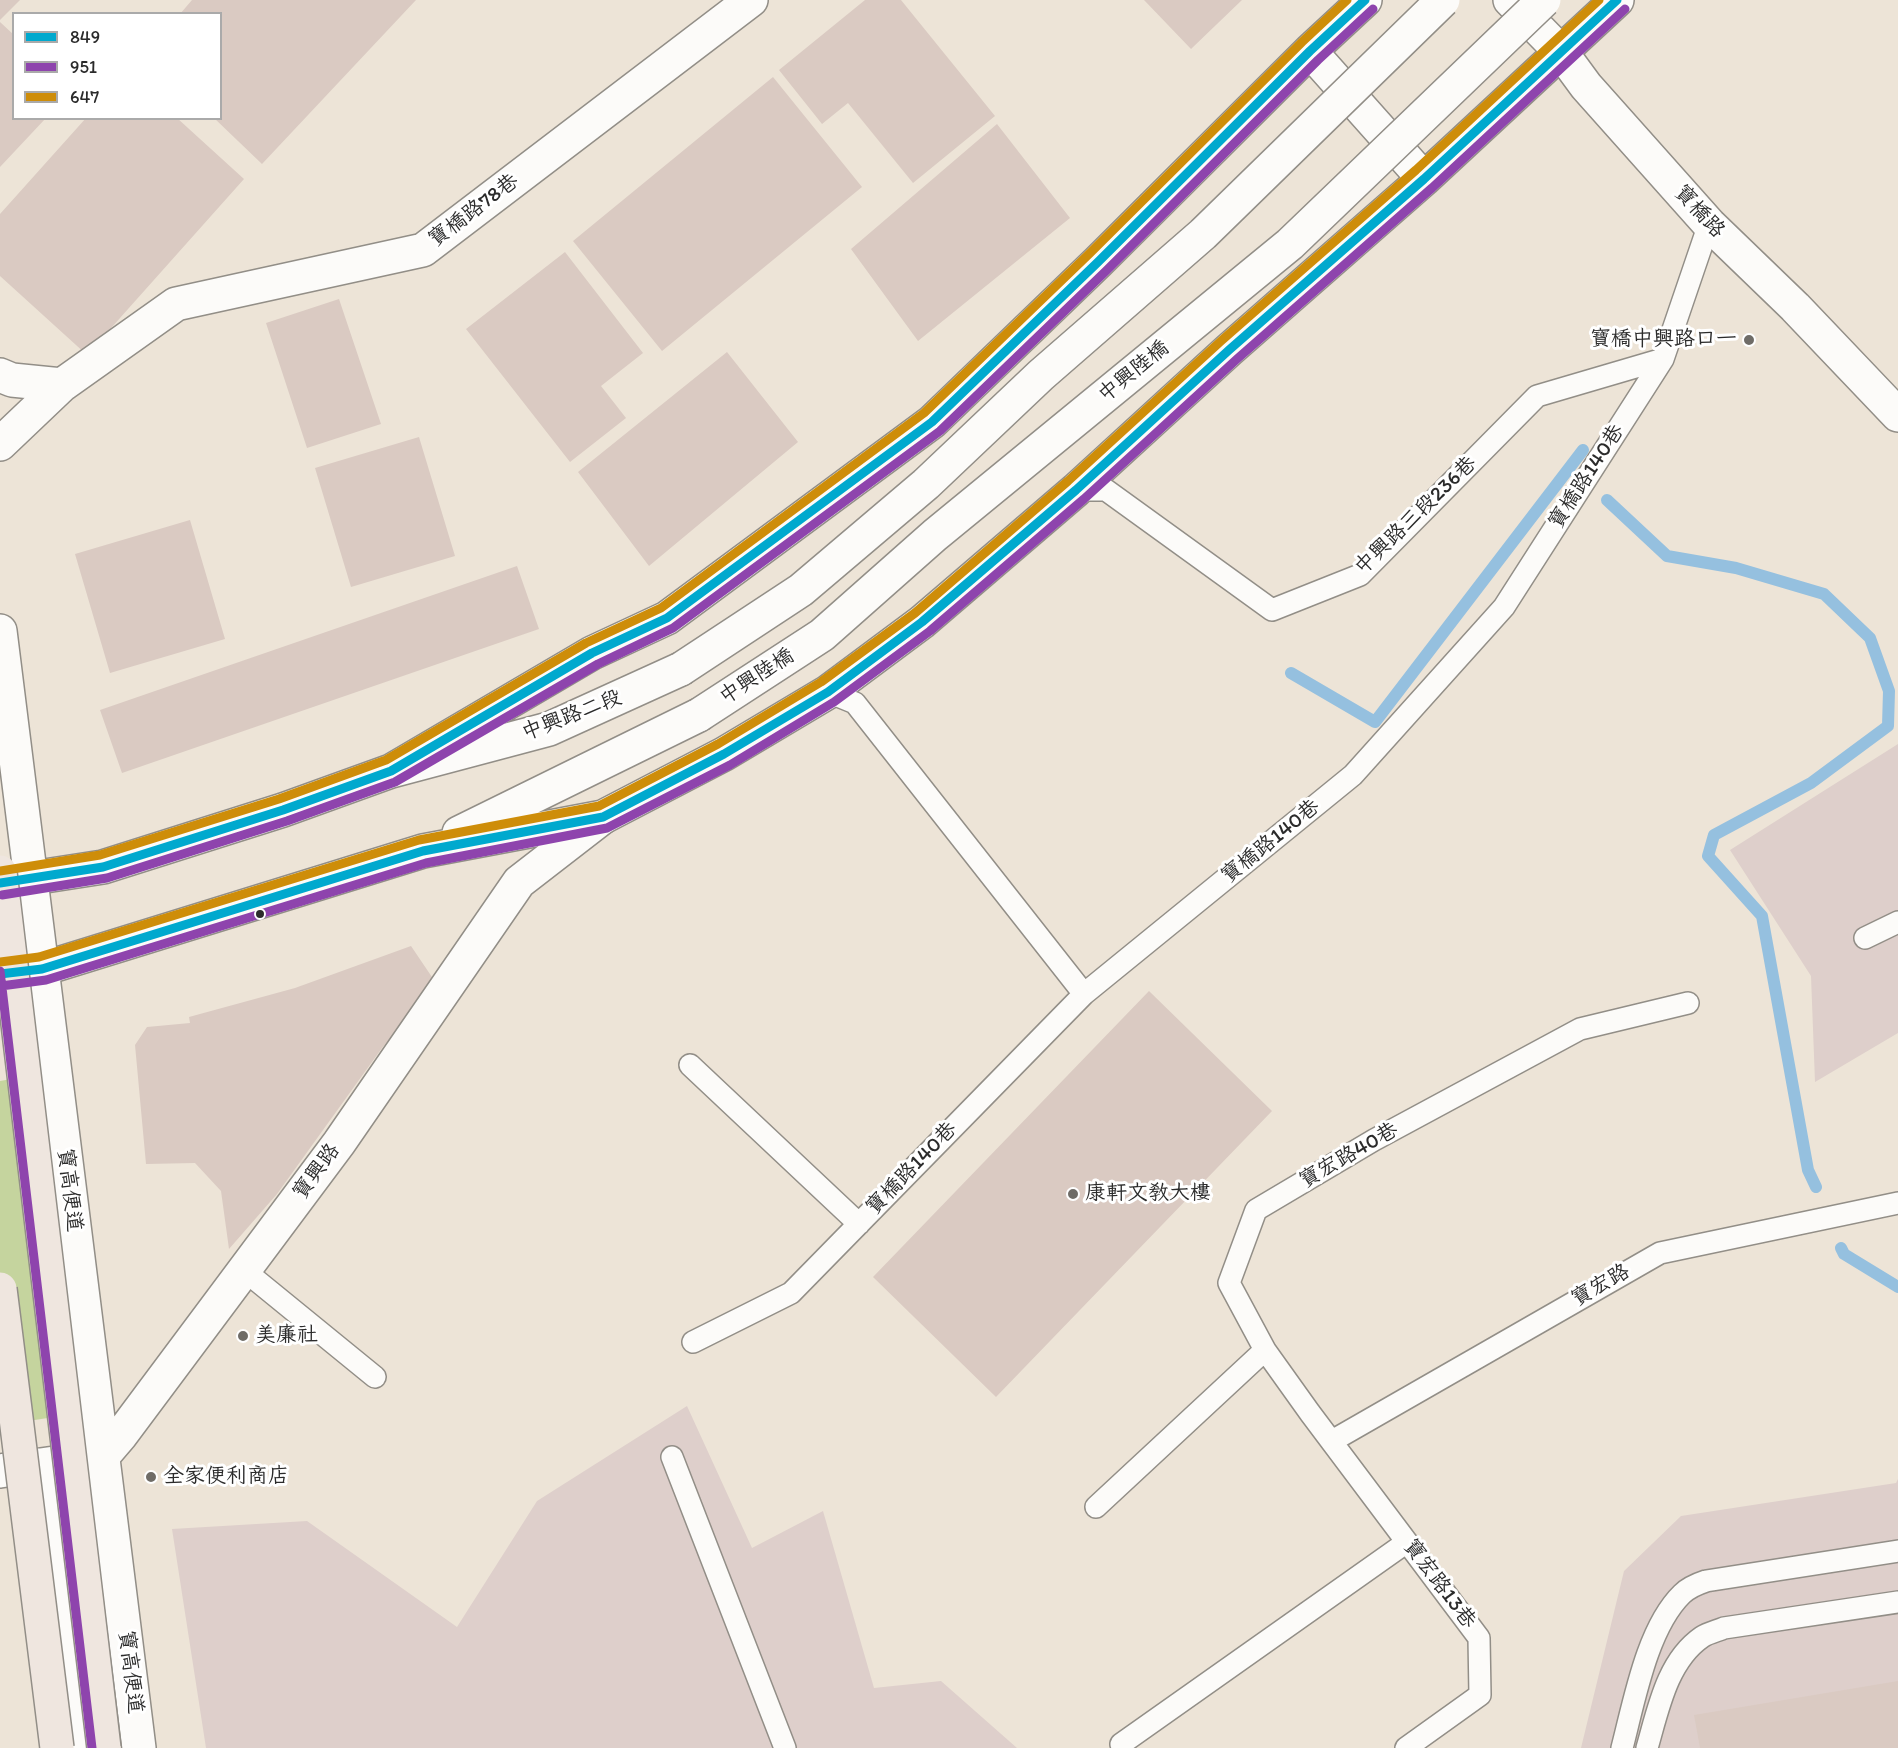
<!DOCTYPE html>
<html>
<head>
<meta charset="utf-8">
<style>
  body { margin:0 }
  #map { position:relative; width:1898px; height:1748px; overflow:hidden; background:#ede4d7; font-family:Itim,sans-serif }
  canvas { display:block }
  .legend { position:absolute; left:12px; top:12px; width:210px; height:108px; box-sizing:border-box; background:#fff; border:2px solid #aaa; margin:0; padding:8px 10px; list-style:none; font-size:18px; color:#2b2b2b }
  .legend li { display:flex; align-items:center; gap:12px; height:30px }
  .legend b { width:30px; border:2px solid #aaa }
</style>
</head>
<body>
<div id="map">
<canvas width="1898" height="1748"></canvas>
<ul class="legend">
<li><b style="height:8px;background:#00a9ce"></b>849</li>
<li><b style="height:8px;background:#8e44ad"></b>951</li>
<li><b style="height:8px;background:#ce8d09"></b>647</li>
</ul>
</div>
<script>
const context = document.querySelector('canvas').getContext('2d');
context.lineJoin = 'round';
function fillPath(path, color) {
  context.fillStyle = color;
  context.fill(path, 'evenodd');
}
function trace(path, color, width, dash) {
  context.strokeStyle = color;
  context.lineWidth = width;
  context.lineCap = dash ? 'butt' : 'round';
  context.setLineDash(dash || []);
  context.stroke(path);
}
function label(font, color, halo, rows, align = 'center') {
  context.font = font + ' Itim,"LXGW WenKai TC",sans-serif';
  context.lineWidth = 6;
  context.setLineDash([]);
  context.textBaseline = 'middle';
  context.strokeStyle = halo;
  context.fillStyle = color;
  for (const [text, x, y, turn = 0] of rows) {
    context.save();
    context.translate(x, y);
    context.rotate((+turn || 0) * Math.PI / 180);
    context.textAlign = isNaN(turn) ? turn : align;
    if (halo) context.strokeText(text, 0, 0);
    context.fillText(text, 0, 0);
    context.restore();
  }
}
fillPath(new Path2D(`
  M 1898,744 L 1898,1033 L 1815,1082 L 1811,976 L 1730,850 Z
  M 687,1406 L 752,1548 L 823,1511 L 874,1688 L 941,1681 L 1017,1748 L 206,1748 L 172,1529 L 307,1521 L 457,1627 L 537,1501 Z
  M 1898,1479 L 1898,1748 L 1581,1748 L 1624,1571 L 1681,1516 L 1896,1483 Z`), '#decfcb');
fillPath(new Path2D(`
  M 40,1074 L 81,1413 L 8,1424 L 0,1372 L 0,1081 Z`), '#c5d49e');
trace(new Path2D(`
  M 1607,500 L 1667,556 L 1736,568 L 1824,594 L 1870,638 L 1889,691 L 1888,726 L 1811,783 L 1714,835 L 1708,856 L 1762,916 L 1808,1170 L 1816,1187
  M 1291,673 L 1375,722 L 1583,450
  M 1841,1248 L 1844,1254 L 1898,1287`), '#95c0df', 12);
fillPath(new Path2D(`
  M 0,0 L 20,0 L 0,20 Z
  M 192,0 L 416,0 L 262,164 L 214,118 L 220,118 L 220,14 L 180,14 Z
  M 865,0 L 901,0 L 995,116 L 913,183 L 848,103 L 822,124 L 779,70 Z
  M 1144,0 L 1242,0 L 1191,49 Z
  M 0,22 L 14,35 L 14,118 L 46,118 L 0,167 Z
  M 773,77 L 862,187 L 662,351 L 573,241 Z
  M 86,118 L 177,118 L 244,179 L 87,355 L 0,276 L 0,214 Z
  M 997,124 L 1070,218 L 918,341 L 851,249 Z
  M 565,252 L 643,353 L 601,386 L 626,418 L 570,462 L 466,329 Z
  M 339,299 L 381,424 L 307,448 L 266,323 Z
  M 727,352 L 798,442 L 649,566 L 578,472 Z
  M 419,437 L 455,556 L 351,587 L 315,468 Z
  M 190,520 L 225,639 L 110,673 L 75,554 Z
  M 517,566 L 539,629 L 122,773 L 100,710 Z
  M 411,946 L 436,983 L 382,1048 L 277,1194 L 229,1249 L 221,1191 L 195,1163 L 146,1164 L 135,1045 L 147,1027 L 190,1023 L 189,1017 L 295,988 Z
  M 1149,991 L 1272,1111 L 996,1397 L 873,1277 Z
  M 1898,1681 L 1898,1748 L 1700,1748 L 1694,1715 Z`), '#dacac2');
const service = new Path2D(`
  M 1076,490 L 1106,490 L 1272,610 L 1360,575 L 1537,396 L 1663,359
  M 828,692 L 855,703 L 1084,994
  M 1865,938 L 1898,922
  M 690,1065 L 859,1224
  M 245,1271 L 375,1377
  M 693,1342 L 791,1293 L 1084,994 L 1353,775 L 1504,607 L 1663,359 L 1709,224
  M 1332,1441 L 1660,1253 L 1898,1203
  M 672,1457 L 785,1748
  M 1096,1507 L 1265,1350
  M 1121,1744 L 1407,1542
  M 1406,1748 L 1480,1695 L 1479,1638 L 1310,1413 L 1265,1350 L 1229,1283 L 1256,1210 L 1374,1140 L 1580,1029 L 1688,1003
  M 1622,1748 C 1634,1702 1647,1628 1682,1594 C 1689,1587 1697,1584 1706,1581 L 1898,1551
  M 1647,1748 C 1658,1710 1667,1661 1702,1637 C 1708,1633 1717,1631 1724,1628 L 1898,1602`);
const minor = new Path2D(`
  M 0,375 L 12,380 L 62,385
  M 0,444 L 62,385 L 176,304 L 423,250 L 751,0
  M 0,631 L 139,1748
  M 40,1465 L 75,1748
  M 0,1471 L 103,1456 L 121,1435 L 339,1143 L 519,882 L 603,817`);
const tertiary = new Path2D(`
  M 1510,0 L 1561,52 L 1586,86 L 1709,224 L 1795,307 L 1898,415
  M 1310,51 L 1424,179
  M 391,771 L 592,653 L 667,618 L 932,422 L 1098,262 L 1310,51 L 1365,0
  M 459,833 L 699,715
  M 0,883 L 103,867 L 283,810 L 391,771 L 549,729 L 681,669
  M 0,974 L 42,969 L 423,851 L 603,817 L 724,754 L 828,692 L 922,622 L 1076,490 L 1229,350 L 1424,179 L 1617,0`);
trace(service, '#928e87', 24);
trace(minor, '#928e87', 36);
trace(tertiary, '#928e87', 36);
trace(service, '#fcfbf9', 21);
trace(minor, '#fcfbf9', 33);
trace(tertiary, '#fcfbf9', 33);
const tertiaryBridge = new Path2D(`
  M 681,669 L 801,590 L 926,484 L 1041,375 L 1203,234 L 1443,0
  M 699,715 L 822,635 L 935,535 L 1290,244 L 1544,0`);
const motorwayBridge = new Path2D(`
  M 0,872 L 104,1748
  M 0,1289 L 57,1748`);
trace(tertiaryBridge, '#928e87', 36, []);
trace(motorwayBridge, '#928e87', 36, []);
trace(tertiaryBridge, '#fcfbf9', 33);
trace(motorwayBridge, '#efe6df', 33);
trace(new Path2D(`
  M 0,883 L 103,867 L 283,810 L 391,771 L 592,653 L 667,618 L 932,422 L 1098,262 L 1310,51 L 1365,0
  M 0,974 L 42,969 L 423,851 L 603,817 L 724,754 L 828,692 L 922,622 L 1076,490 L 1229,350 L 1424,179 L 1617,0`), '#00a9ce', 9);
trace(new Path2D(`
  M 2,895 L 107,878 L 287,821 L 395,782 L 598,664 L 673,628 L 940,431 L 1106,271 L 1318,60 L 1373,9
  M 0,971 L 92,1748
  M 1,986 L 46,980 L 426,863 L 607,828 L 730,765 L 834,702 L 930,631 L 1084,499 L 1237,359 L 1432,188 L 1625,9`), '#8e44ad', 9);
trace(new Path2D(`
  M 0,871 L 100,855 L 279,799 L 386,760 L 586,643 L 661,608 L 924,413 L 1090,253 L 1302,42 L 1347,0
  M 0,962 L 39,957 L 419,840 L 599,806 L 718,744 L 821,682 L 915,613 L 1068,481 L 1221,341 L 1416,170 L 1599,0`), '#ce8d09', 9);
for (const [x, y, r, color] of [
  [1749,340,6,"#6f6c67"],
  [260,914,5,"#2b2b2b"],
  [1073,1194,6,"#6f6c67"],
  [243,1336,6,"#6f6c67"],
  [151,1477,6,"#6f6c67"]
]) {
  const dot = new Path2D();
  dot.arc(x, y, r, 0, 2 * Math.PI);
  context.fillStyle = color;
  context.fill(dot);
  trace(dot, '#fff', 2);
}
label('21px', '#2b2b2b', '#fff', [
  ["寶橋路78巷",474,211,-37],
  ["寶橋路",1699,212,47],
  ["中興陸橋",1134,372,-39],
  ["寶橋路140巷",1587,477,-57],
  ["中興路三段236巷",1416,516,-44],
  ["中興陸橋",757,677,-33],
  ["中興路二段",572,716,-21],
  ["寶橋路140巷",1271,842,-39],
  ["寶宏路40巷",1349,1156,-30],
  ["寶橋路140巷",912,1169,-46],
  ["寶興路",317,1172,-54],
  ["寶高便道",69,1190,83],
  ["寶宏路",1601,1286,-30],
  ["寶宏路13巷",1439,1584,53],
  ["寶高便道",130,1672,83]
]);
label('21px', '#2b2b2b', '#fff', [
  ["寶橋中興路口一",1737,340,"right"],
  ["康軒文教大樓",1085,1194],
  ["美廉社",255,1336],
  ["全家便利商店",163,1477]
], 'left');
</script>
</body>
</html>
